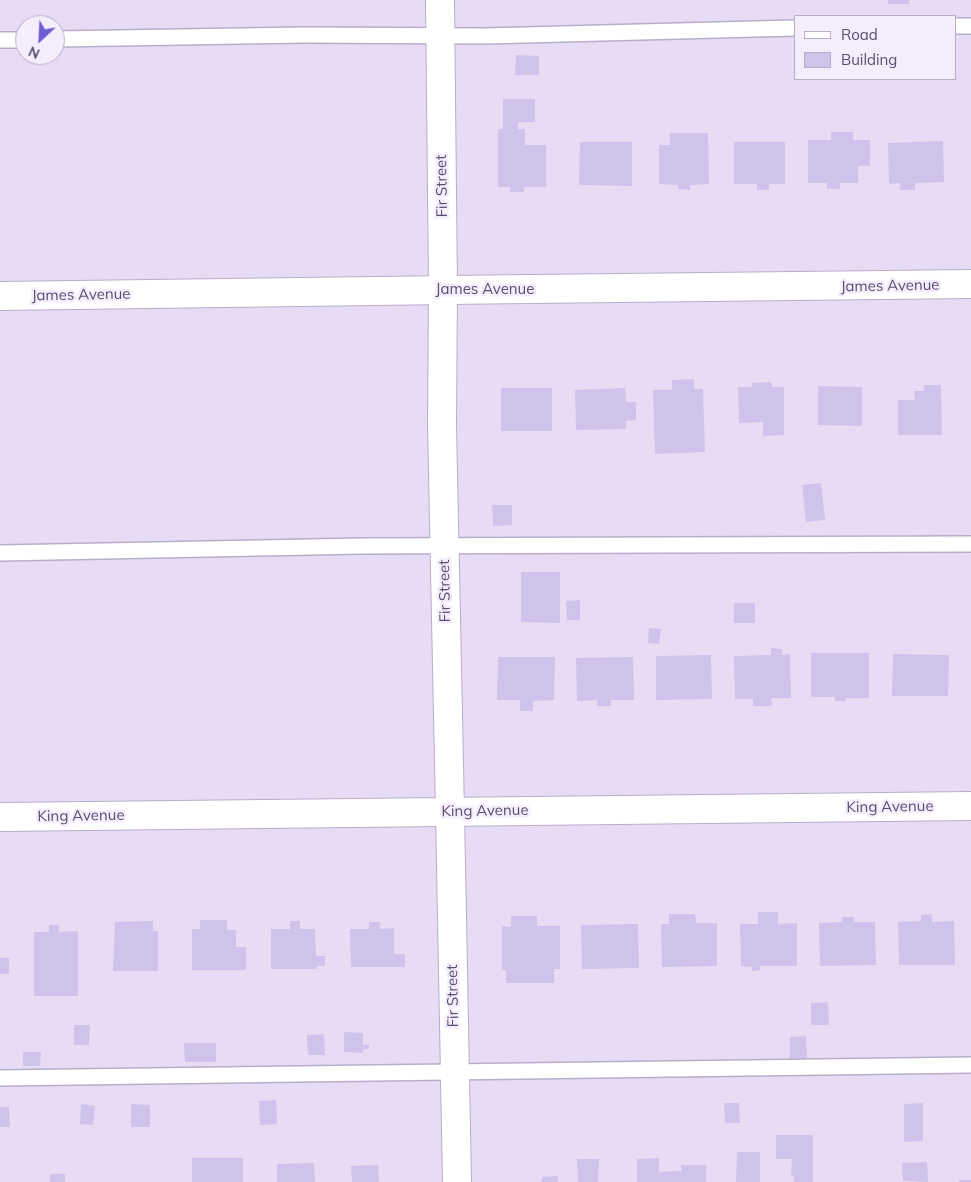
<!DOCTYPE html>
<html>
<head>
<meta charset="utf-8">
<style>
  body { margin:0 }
  #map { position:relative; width:971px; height:1182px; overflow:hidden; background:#f1e7f9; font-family:Mulish,sans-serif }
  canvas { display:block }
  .legend { position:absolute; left:794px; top:15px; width:162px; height:65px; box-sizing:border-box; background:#f5edfc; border:1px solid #b6aec4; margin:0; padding:6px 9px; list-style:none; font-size:15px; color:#584f6f }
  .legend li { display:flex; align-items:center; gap:10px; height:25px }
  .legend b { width:25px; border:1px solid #b6aec4 }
  .north { position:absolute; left:15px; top:15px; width:50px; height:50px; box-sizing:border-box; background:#f5edfc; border:1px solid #b6aec4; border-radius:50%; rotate:205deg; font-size:14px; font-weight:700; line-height:20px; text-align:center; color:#584f6f }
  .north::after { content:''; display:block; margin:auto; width:18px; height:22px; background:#6e5cd3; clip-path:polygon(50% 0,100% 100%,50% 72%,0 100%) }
</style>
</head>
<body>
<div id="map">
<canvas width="971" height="1182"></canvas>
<ul class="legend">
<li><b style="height:6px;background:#fff"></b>Road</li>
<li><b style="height:14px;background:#cfc2eb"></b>Building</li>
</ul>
<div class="north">N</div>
</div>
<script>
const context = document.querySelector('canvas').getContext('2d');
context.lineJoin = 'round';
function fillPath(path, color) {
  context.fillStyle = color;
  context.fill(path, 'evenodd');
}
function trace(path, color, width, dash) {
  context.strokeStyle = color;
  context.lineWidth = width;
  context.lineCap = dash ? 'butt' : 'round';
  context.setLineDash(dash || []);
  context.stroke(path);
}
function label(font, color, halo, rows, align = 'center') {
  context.font = font + ' Mulish,sans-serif';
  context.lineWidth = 5;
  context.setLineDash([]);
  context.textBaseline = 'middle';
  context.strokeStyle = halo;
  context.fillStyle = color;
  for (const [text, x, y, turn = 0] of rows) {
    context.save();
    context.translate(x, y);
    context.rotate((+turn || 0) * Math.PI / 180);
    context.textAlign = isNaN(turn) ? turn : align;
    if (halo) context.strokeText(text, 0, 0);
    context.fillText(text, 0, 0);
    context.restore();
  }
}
fillPath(new Path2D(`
  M 0,0 L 971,0 L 971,1182 L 0,1182 ZM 795,16 L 955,16 L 955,79 L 795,79 ZM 25,25 L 55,25 L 55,55 L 25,55 Z`), '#e8dcf5');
fillPath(new Path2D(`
  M 888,0 L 909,0 L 909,4 L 888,4 Z
  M 516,55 L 539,56 L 539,75 L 515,75 Z
  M 503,99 L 535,99 L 535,122 L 518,122 L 518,129 L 525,129 L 525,145 L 546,145 L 546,187 L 524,187 L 524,192 L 510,192 L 510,187 L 498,187 L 498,129 L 503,129 Z
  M 831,132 L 853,132 L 853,140 L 870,140 L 870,166 L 858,166 L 858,183 L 840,183 L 840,189 L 827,189 L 827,183 L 808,183 L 808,140 L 831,140 Z
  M 670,133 L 708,133 L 709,184 L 690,185 L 690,190 L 678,189 L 678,185 L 659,184 L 659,145 L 670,145 Z
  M 943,141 L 944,182 L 915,183 L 915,190 L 900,190 L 900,183 L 889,184 L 888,143 Z
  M 580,142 L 632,142 L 632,186 L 579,185 Z
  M 734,142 L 785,142 L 785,184 L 769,184 L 769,190 L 757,190 L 757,184 L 734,184 Z
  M 694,379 L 694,389 L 703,389 L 705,452 L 655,454 L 653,390 L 672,390 L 672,380 Z
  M 771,382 L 772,387 L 784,387 L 784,435 L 763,436 L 763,422 L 739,423 L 738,387 L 752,387 L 752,383 Z
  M 924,385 L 941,385 L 942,435 L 898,435 L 898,400 L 915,400 L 914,391 L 924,391 Z
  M 818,386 L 862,387 L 862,426 L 818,425 Z
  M 501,388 L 552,388 L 552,431 L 501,431 Z
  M 625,388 L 626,402 L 636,402 L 636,420 L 626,421 L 626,429 L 576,430 L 575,390 Z
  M 821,483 L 825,520 L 806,522 L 802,485 Z
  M 492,505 L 512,505 L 512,525 L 493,526 Z
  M 521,572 L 560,572 L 560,623 L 521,622 Z
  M 580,600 L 580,620 L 567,620 L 566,601 Z
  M 734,603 L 755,603 L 755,623 L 734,623 Z
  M 649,628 L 661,629 L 659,644 L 648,643 Z
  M 771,648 L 782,649 L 782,655 L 790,654 L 791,698 L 771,698 L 772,706 L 753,706 L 753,699 L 735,699 L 734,656 L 771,655 Z
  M 811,653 L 869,653 L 869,698 L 846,698 L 846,701 L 835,701 L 835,697 L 811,697 Z
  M 893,654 L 949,655 L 948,696 L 892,696 Z
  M 711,655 L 712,699 L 656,700 L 656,656 Z
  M 498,657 L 555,657 L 554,700 L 533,701 L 533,711 L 520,711 L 520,700 L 497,700 Z
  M 633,657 L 634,700 L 611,700 L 611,706 L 597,706 L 597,700 L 577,701 L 576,658 Z
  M 758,912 L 778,912 L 778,924 L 797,923 L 797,966 L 760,966 L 760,970 L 752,971 L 752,967 L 741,966 L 740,924 L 758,924 Z
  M 669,914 L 695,914 L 696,923 L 717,923 L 717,966 L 662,967 L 661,924 L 669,924 Z
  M 932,914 L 932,922 L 954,921 L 955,965 L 899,965 L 898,922 L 921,921 L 921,915 Z
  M 511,916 L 537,916 L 537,926 L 560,926 L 560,969 L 554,969 L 554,983 L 506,983 L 506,970 L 502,970 L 502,926 L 511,927 Z
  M 842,917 L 854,917 L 854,922 L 875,922 L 876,965 L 820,966 L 819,923 L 842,922 Z
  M 200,920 L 227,920 L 227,930 L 236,930 L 236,947 L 246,947 L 246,970 L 192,970 L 192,929 L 200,929 Z
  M 153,921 L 153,931 L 158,931 L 158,971 L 113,971 L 115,922 Z
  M 290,921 L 300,921 L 300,929 L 315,929 L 316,956 L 325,956 L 325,966 L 317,966 L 317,969 L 271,969 L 271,929 L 290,929 Z
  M 369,922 L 380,922 L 380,929 L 394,928 L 394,954 L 405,954 L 405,967 L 351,967 L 350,929 L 369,929 Z
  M 638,924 L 639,968 L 582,969 L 581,925 Z
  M 49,925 L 59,925 L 59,932 L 78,931 L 78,996 L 34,996 L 34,932 L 49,932 Z
  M 0,958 L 9,958 L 9,974 L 0,974 Z
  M 828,1002 L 829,1025 L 811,1025 L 811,1003 Z
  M 74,1025 L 90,1025 L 89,1045 L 74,1045 Z
  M 344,1032 L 363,1033 L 363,1045 L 369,1045 L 369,1049 L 363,1049 L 363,1053 L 344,1052 Z
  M 324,1034 L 325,1055 L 308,1055 L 307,1035 Z
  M 806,1036 L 807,1062 L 790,1062 L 790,1037 Z
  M 184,1043 L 216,1043 L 216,1062 L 185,1062 Z
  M 23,1052 L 41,1052 L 40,1066 L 23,1066 Z
  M 276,1100 L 277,1124 L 260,1125 L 259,1101 Z
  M 724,1103 L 739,1103 L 740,1123 L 725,1123 Z
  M 923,1103 L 923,1141 L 904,1142 L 904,1104 Z
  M 81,1104 L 95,1106 L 93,1125 L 80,1124 Z
  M 131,1104 L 150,1105 L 150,1127 L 131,1127 Z
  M 0,1107 L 9,1107 L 10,1127 L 0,1127 Z
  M 776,1135 L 813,1135 L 813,1182 L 794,1182 L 794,1176 L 791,1177 L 792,1159 L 776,1159 Z
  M 737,1152 L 760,1152 L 760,1182 L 736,1182 Z
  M 192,1158 L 243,1158 L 243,1182 L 192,1182 Z
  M 659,1158 L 659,1172 L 682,1171 L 681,1165 L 706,1165 L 706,1182 L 637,1182 L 637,1159 Z
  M 577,1159 L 599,1159 L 598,1182 L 578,1182 Z
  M 927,1162 L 928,1182 L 903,1181 L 902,1163 Z
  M 314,1163 L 315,1182 L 277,1182 L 277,1164 Z
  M 378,1165 L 379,1182 L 352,1182 L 351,1166 Z
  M 50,1174 L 65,1174 L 65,1182 L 50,1182 Z
  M 558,1176 L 558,1182 L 542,1182 L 542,1177 Z
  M 959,1180 L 971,1180 L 971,1182 L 959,1182 Z`), '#cfc2eb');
const service = new Path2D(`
  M 955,26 L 971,26
  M 55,39 L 304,35 L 485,36 L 795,28
  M 0,40 L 25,40
  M 0,553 L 363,546 L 971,544
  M 0,1078 L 971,1065`);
const minor = new Path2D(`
  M 0,296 C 324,290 647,289 971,284
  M 450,812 L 457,1182`);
const tertiary = new Path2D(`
  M 440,0 L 443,288 L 442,424 L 450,812
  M 0,817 L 971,806`);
trace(service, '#b8aec9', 18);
trace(minor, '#b8aec9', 30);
trace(tertiary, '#b8aec9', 30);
trace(service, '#fff', 15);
trace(minor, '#fff', 28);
trace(tertiary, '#fff', 28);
label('15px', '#584f6f', '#f5edfc', [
  ["Fir Street",442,186,-91],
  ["James Avenue",890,286,-1],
  ["James Avenue",485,289],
  ["James Avenue",81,295,-1],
  ["Fir Street",445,591,-91],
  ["King Avenue",890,807,-1],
  ["King Avenue",485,811,-1],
  ["King Avenue",81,816,-1],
  ["Fir Street",453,996,-91]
]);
</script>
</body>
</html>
